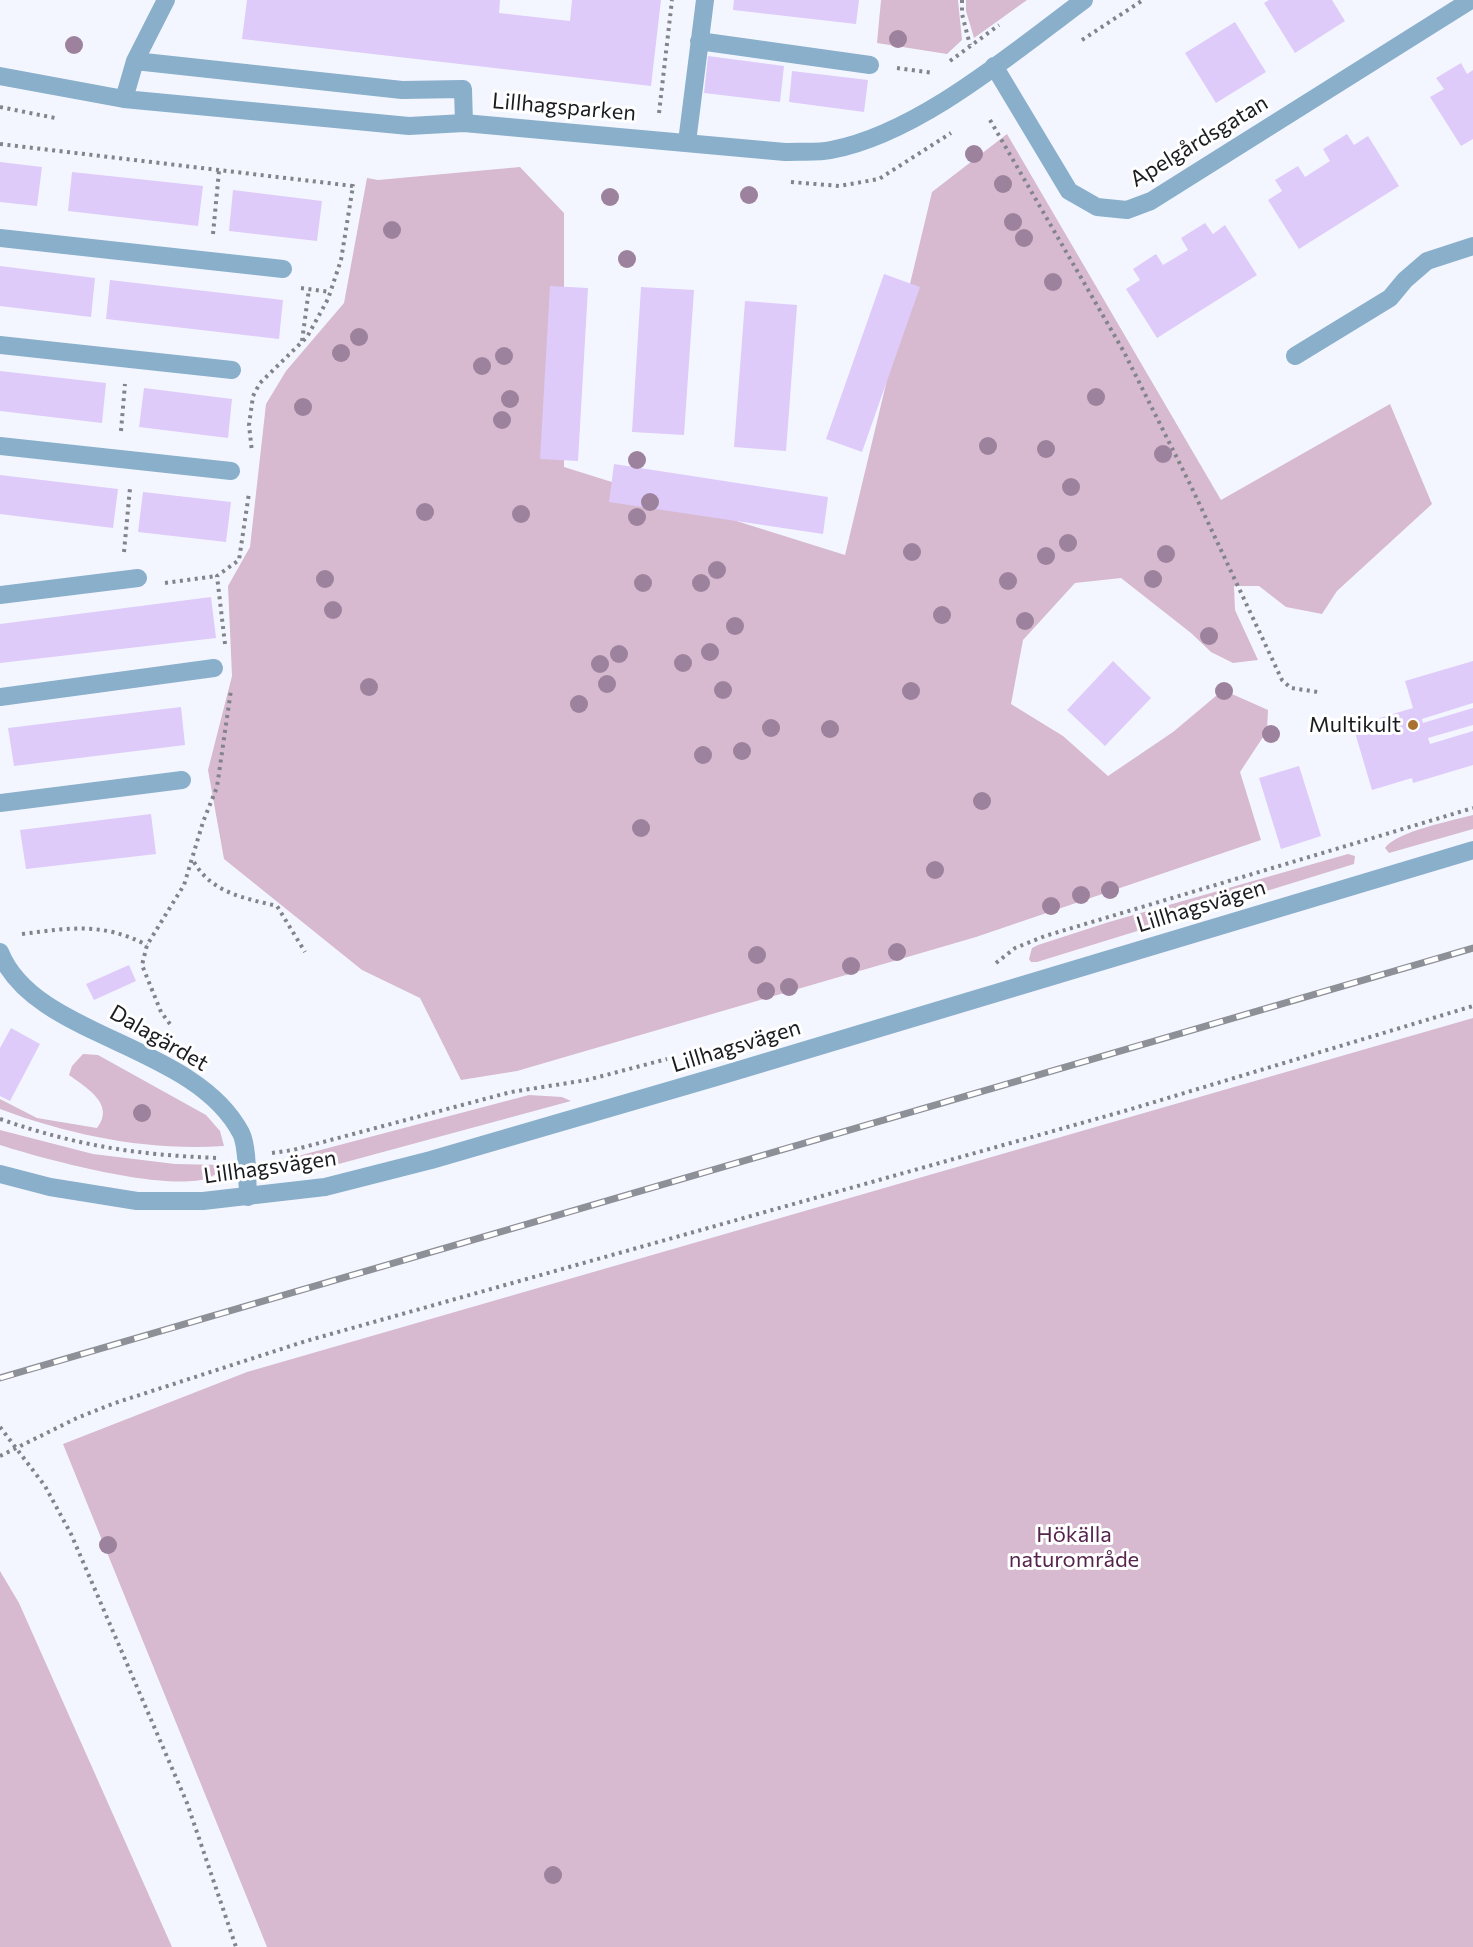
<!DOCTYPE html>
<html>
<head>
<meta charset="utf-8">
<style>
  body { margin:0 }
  canvas { display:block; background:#f3f6ff }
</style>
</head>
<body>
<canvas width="1473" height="1947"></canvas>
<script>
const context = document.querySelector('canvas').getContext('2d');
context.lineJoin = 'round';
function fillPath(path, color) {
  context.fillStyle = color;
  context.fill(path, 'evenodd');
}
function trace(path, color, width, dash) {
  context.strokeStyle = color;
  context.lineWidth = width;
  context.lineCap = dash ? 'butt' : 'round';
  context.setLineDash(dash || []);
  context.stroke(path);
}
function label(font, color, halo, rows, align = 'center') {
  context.font = font + ' Commissioner,sans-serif';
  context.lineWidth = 6;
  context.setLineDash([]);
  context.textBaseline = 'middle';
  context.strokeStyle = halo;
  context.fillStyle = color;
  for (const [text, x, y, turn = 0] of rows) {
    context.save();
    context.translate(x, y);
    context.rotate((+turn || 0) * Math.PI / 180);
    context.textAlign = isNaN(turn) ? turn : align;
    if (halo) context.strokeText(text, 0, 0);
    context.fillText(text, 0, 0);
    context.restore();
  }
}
fillPath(new Path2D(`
  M 881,0 L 958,0 L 962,40 L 947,54 L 877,43 Z
  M 966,0 L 1027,0 L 974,38 L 966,11 Z
  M 1007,134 L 1221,500 L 1390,404 L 1432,504 L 1337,591 L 1322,614 L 1286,607 L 1259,586 L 1234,586 L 1235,610 L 1258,660 L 1233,663 L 1211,652 L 1191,633 L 1121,578 L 1075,583 L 1023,640 L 1011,704 L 1063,736 L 1108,776 L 1173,732 L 1223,690 L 1268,710 L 1267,731 L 1240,772 L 1261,840 L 976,937 L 517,1071 L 461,1080 L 420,998 L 362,970 L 224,859 L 208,770 L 232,676 L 228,586 L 250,547 L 266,404 L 286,371 L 344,303 L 367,178 L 378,180 L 520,167 L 564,213 L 564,467 L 845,555 L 932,192 Z
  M 1473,815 L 1473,829 L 1389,853 L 1385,848 C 1395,832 1454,820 1473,815 Z
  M 1348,854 L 1355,856 L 1354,864 L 1037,962 L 1031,962 L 1029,959 L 1032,948 L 1038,945 L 1109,922 Z
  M 1473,1018 L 1473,1947 L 267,1947 L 63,1444 L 247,1372 Z
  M 83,1054 L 98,1055 L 206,1115 L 220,1131 L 224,1146 C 148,1151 72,1136 0,1109 L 0,1099 L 37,1118 L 97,1128 C 116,1104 85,1087 69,1075 L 72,1066 Z
  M 529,1095 L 562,1097 L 571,1101 L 335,1165 L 294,1171 L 275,1162 Z
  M 0,1130 L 93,1154 L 175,1164 L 221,1165 C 214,1208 30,1155 0,1145 Z
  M 0,1571 L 19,1603 L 172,1947 L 0,1947 Z`), '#d7bad0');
fillPath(new Path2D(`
  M 247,0 L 500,0 L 499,13 L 570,21 L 572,0 L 661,0 L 651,86 L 242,39 Z
  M 734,0 L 859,0 L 856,24 L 733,10 Z
  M 1269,0 L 1332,0 L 1345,21 L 1295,53 L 1264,3 Z
  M 1235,22 L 1266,72 L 1216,103 L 1185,53 Z
  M 708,56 L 784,66 L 780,102 L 704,93 Z
  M 1461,63 L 1467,74 L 1473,70 L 1473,139 L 1461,146 L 1430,97 L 1444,89 L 1436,78 Z
  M 792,71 L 868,80 L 864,112 L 789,102 Z
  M 1347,134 L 1354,145 L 1368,136 L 1399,186 L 1299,249 L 1268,200 L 1282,191 L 1275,180 L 1298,166 L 1305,177 L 1330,161 L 1323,149 Z
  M 0,162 L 42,167 L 37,206 L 0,202 Z
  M 72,172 L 203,186 L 198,226 L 68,211 Z
  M 233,190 L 322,201 L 317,241 L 229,231 Z
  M 1205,223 L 1213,234 L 1225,225 L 1257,275 L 1157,338 L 1126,289 L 1140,280 L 1133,269 L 1156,254 L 1163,265 L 1188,250 L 1181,238 Z
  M 0,266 L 95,278 L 91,317 L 0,306 Z
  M 884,274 L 920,287 L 862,452 L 826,439 Z
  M 110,280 L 283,300 L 279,339 L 106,319 Z
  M 550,286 L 588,288 L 578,461 L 540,459 Z
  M 641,287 L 694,290 L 684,435 L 632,432 Z
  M 745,301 L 797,305 L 786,451 L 734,447 Z
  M 0,371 L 106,383 L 102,423 L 0,411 Z
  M 144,388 L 232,399 L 228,438 L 139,427 Z
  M 614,464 L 828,497 L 823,534 L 609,502 Z
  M 0,475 L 118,489 L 113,528 L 0,514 Z
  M 143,492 L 231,502 L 226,542 L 138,532 Z
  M 211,597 L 216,638 L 0,663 L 0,624 Z
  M 1113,661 L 1151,698 L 1105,746 L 1067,710 Z
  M 1473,661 L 1473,703 L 1422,719 L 1423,723 L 1473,708 L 1473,725 L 1428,738 L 1430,744 L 1473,731 L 1473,765 L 1413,783 L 1412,778 L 1372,790 L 1353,726 L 1413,708 L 1405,681 Z
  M 181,707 L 185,745 L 14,766 L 8,728 Z
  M 1299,766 L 1321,836 L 1281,849 L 1259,778 Z
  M 151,814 L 156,854 L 26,869 L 20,830 Z
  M 129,965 L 136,981 L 94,1000 L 86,984 Z
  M 11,1028 L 40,1044 L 10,1101 L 0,1096 L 0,1048 Z`), '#decbfa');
trace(new Path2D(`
  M 962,0 L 962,14 L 970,45
  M 1082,40 L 1143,0
  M 950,61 L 999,25
  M 897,68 L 934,73
  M 0,107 L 55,118
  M 659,113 L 672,0
  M 990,120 L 1124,352 L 1190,484 L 1282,680 L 1291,688 L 1318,692
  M 0,144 L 353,186 L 341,260 L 328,299 L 307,337 L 260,383 L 253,396 L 249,425 L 252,452
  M 791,182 L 839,186 L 879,179 L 951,133
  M 213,234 L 219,171
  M 301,288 L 330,292
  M 302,341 L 309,289
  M 121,431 L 125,384
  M 124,552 L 130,488
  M 165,583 L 217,576
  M 225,644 L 217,576 L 239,560 L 249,493
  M 194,862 C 212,893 244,898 277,906 L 305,952
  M 22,934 C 70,928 102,922 147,945
  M 996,963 L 1015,948 L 1045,936 L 1473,808
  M 170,1024 L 161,1012 L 142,965 L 147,945 L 184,885 L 203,822 L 217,787 L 231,690
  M 0,1119 C 78,1146 137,1155 219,1158
  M 272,1153 L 293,1150 L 511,1092 L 587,1080 L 667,1059
  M 0,1427 L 45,1486 L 71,1534 L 187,1803 L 236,1947
  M 0,1456 L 77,1418 L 115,1403 L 306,1341 L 1128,1110 L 1473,1006`), '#82848a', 4, [3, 4.5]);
trace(new Path2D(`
  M 699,41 L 870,65
  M 135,61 L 402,90 L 463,89 L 464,123
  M 994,66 L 1069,191 L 1097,207 L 1127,210 L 1151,201 L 1471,0
  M 0,76 L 124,99 L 409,126 L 464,123 L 785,152 C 800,151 817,153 831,150 C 918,134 1014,52 1084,0
  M 124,99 L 135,61 L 166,0
  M 687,142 L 705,0
  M 0,238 L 283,269
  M 0,345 L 232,370
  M 1295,356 L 1390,298 L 1405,280 L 1427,261 L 1473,246
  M 0,446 L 231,471
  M 0,595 L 138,578
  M 0,697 L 214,668
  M 0,803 L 182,780
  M 0,952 C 34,1038 194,1043 241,1133 C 248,1147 247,1181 248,1197
  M 0,1174 L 50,1187 L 137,1201 L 203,1201 L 325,1187 L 431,1160 L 716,1077 L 1473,850`), '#8aafcb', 18);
const rail = new Path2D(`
  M 0,1378 L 1473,948`);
trace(rail, '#8e9097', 7);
trace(rail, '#fff', 4.5, [14]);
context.fillStyle = '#9d829d';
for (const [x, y] of [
  [898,39],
  [74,45],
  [974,154],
  [1003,184],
  [749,195],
  [610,197],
  [1013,222],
  [392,230],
  [1024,238],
  [627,259],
  [1053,282],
  [359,337],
  [341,353],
  [504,356],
  [482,366],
  [1096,397],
  [510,399],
  [303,407],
  [502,420],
  [988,446],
  [1046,449],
  [1163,454],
  [637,460],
  [1071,487],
  [650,502],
  [425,512],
  [521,514],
  [637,517],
  [1068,543],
  [912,552],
  [1166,554],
  [1046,556],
  [717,570],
  [325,579],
  [1153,579],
  [1008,581],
  [643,583],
  [701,583],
  [333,610],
  [942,615],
  [1025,621],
  [735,626],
  [1209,636],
  [710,652],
  [619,654],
  [683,663],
  [600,664],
  [607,684],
  [369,687],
  [723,690],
  [911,691],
  [1224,691],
  [579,704],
  [771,728],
  [830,729],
  [1271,734],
  [742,751],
  [703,755],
  [982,801],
  [641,828],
  [935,870],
  [1110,890],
  [1081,895],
  [1051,906],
  [897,952],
  [757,955],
  [851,966],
  [789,987],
  [766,991],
  [142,1113],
  [108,1545],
  [553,1875]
]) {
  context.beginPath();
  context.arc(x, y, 9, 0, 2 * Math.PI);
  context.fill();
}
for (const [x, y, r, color] of [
  [1413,725,6,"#a9712e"]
]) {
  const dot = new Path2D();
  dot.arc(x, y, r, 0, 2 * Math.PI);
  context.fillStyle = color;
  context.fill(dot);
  trace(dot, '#fff', 2);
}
label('22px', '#1b1c20', '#fff', [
  ["Lillhagsparken",564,107,5],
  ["Apelgårdsgatan",1199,141,-31],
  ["Lillhagsvägen",1201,906,-17],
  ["Dalagärdet",159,1038,30],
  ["Lillhagsvägen",736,1046,-17],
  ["Lillhagsvägen",270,1167,-8]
]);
label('22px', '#1b1c20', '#fff', [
  ["Multikult",1401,725]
], 'right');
label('22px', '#56234d', '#fff', [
  ["Hökälla",1074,1535],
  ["naturområde",1074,1560]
]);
</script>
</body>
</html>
